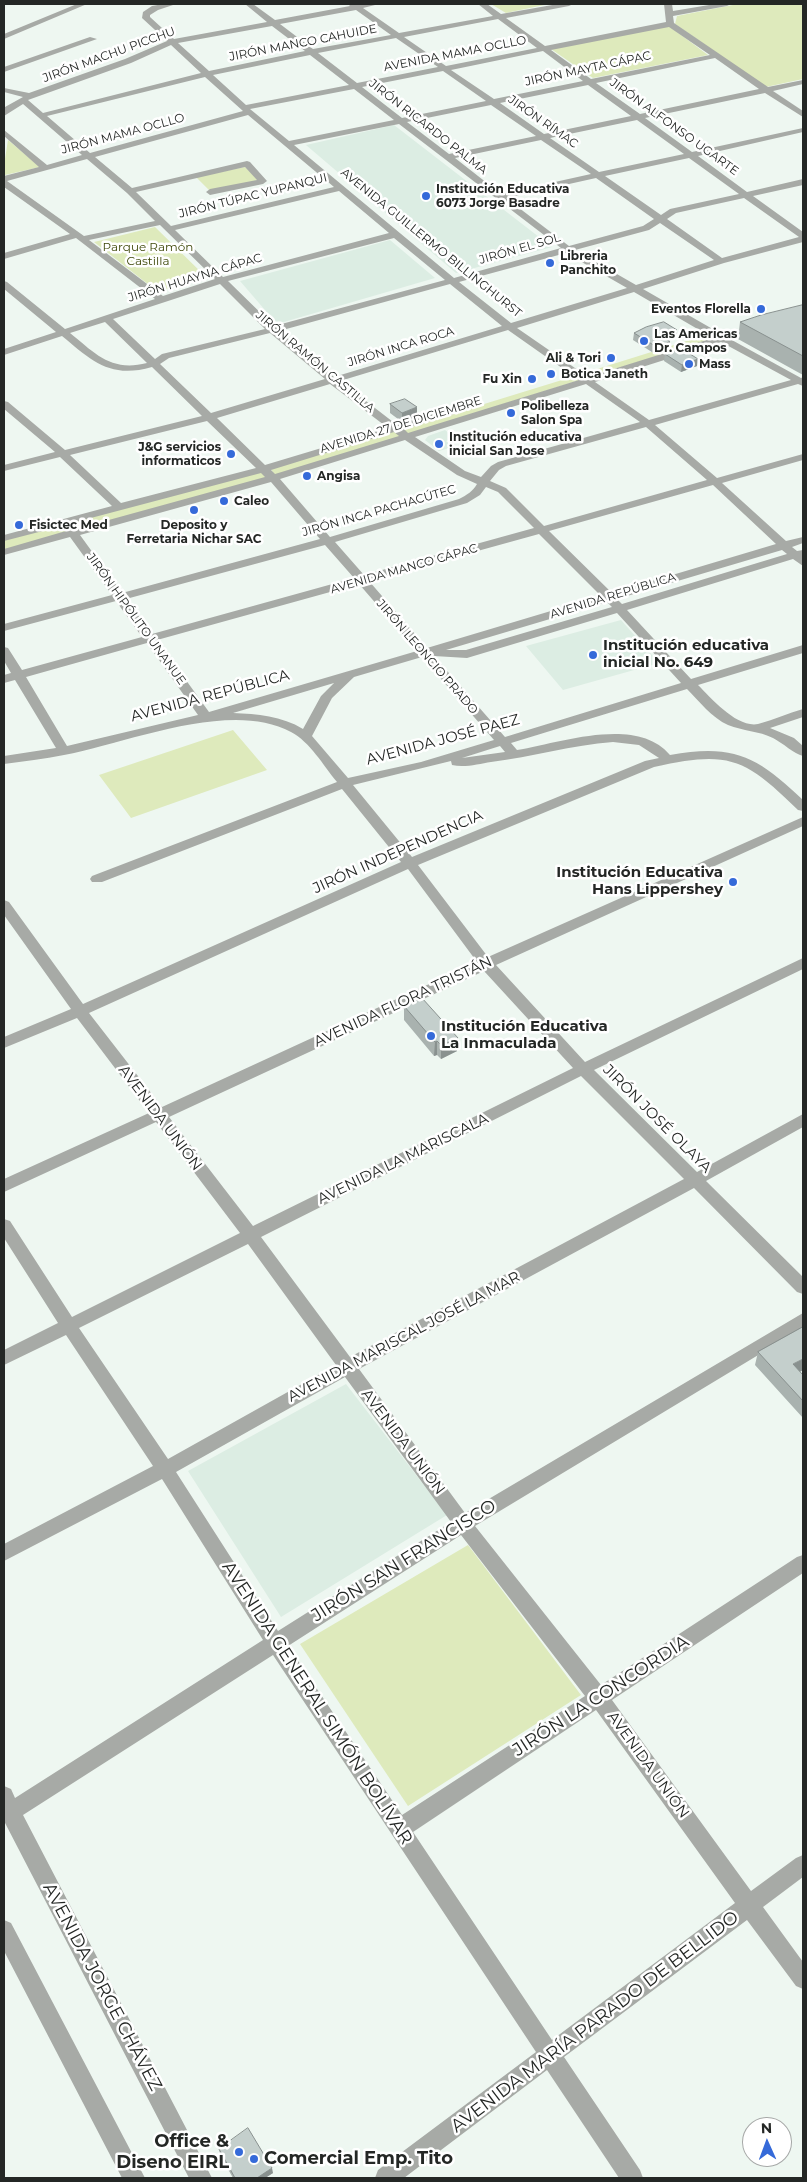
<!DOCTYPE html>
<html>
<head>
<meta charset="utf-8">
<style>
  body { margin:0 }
  #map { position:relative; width:807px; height:2182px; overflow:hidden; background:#eef7f1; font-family:Montserrat,sans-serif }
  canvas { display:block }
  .frame { position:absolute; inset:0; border:5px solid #242725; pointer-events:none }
  .north { position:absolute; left:742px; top:2117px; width:50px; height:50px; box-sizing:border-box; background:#fff; border:1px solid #a7a9a8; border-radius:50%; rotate:358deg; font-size:14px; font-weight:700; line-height:20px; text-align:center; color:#242725 }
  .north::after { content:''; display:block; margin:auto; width:18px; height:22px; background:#356ad9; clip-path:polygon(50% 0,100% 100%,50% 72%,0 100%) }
</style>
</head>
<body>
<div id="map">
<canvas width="807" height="2182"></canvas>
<div class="frame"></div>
<div class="north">N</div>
</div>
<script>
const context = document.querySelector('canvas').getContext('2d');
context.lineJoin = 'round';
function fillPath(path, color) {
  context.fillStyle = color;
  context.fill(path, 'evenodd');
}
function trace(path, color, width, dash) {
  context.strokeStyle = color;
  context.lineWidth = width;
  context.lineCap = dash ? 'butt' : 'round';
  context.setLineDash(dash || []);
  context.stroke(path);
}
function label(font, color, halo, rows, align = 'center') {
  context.font = font + ' Montserrat,sans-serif';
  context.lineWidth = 5;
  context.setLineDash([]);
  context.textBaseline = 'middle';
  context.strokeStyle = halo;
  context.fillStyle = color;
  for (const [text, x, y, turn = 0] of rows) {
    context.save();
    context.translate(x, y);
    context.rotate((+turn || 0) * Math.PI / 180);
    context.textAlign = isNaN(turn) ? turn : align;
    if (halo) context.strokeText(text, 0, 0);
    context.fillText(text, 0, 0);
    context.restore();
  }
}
fillPath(new Path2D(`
  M 394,125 L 552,247 L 456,273 L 306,145 Z
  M 390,240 L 435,278 L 277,324 L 240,281 Z
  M 445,430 L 455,438 L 446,441 L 453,447 L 439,451 L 425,440 L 428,436 Z
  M 621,620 L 659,663 L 563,690 L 526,646 Z
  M 346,1384 L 447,1515 L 281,1617 L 188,1471 Z`), '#dcede3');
fillPath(new Path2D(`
  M 491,4 L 549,4 L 506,13 Z
  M 738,4 L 803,4 L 803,79 L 766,87 L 675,24 L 677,16 Z
  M 669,26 L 708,55 L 593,78 L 551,49 Z
  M 8,140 L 40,167 L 5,175 L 4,165 Z
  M 245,167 L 259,180 L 210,191 L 196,177 Z
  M 155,227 L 206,277 L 158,292 L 94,242 Z
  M 709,334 L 716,338 L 586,378 L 581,374 Z
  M 575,376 L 580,380 L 408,434 L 403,429 Z
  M 395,431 L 402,437 L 275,476 L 271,469 Z
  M 262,471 L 269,478 L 4,550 L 4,540 Z
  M 233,730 L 267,770 L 131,818 L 99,775 Z
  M 468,1545 L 581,1695 L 408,1806 L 300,1644 Z`), '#deeabc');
fillPath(new Path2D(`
  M 77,4 L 87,4 L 4,39 L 4,34 Z
  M 163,4 L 176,4 L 158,10 L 150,15 L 150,17 L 174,39 L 267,22 L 245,4 L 253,4 L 275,20 L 350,6 L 348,4 L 379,4 L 363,8 L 399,33 L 493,16 L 478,4 L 487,4 L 501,14 L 558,4 L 573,4 L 569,6 L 506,18 L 545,46 L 666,22 L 664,4 L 672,4 L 673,11 L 715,4 L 731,4 L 727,6 L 673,16 L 674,23 L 768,87 L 803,80 L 803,84 L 773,91 L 803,111 L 803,117 L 765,93 L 645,118 L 692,152 L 803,128 L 803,132 L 698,156 L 747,192 L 803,179 L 803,185 L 753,196 L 803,232 L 803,242 L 724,263 L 643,289 L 723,335 L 754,326 L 760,326 L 760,330 L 730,339 L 801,378 L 803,377 L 803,386 L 798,384 L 655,425 L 717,478 L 803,454 L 803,460 L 722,483 L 786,541 L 803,537 L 803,543 L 792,547 L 797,551 L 803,550 L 803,566 L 793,559 L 627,610 L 691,679 L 803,645 L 803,653 L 698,685 C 712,699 737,728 758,724 C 774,720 788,713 803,709 L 803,717 L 770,728 L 794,738 L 803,746 L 803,756 C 794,754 783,743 773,738 C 759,731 743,731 728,725 C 712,718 699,701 687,689 L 511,743 L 517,750 C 560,743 637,715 670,755 C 734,743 758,757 803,800 L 803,811 L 798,810 C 745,758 729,750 654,767 L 418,865 L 488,957 L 803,817 L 803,826 L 496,965 L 585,1062 L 803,958 L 803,969 L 594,1070 L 697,1172 L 803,1114 L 803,1127 L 706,1181 L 803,1277 L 803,1294 L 797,1292 L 694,1188 L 359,1369 L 465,1513 L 803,1313 L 803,1328 L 475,1526 L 601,1685 L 797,1557 L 803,1555 L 803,1573 L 612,1700 L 751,1891 L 796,1858 L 803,1855 L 803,1877 L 763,1907 L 803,1962 L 803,1989 L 796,1986 L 747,1920 L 564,2057 L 640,2170 L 643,2178 L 619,2178 L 547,2070 L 404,2178 L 375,2178 L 378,2170 L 536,2052 L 273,1655 L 23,1815 L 212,2178 L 189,2178 L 4,1821 L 4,1786 L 11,1789 L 15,1798 L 263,1640 L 162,1479 L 4,1561 L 4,1544 L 153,1466 L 66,1335 L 4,1365 L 4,1350 L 58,1323 L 4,1238 L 4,1219 L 10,1221 L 72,1317 L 240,1233 L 156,1122 L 4,1192 L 4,1179 L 149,1113 L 77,1018 L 4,1048 L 4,1037 L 71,1009 L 4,915 L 4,900 L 9,902 L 83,1004 L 401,862 L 342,789 L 102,882 L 92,882 L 90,879 L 92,876 L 337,782 C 323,765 310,742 291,732 C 230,699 128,743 64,755 C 44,759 24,761 4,764 L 4,756 L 56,748 L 15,680 L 4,683 L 4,675 L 11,673 L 4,661 L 4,647 L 8,648 L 22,670 L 142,637 L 116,601 L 4,631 L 4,624 L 112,595 L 70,537 L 4,555 L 4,549 L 66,531 L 62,526 L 4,541 L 4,535 L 112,506 L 60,457 L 4,471 L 4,465 L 55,452 L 4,409 L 4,401 L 8,402 L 65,450 L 202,416 L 152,367 C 110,379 92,361 62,336 L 4,355 L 4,349 L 56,332 L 4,289 L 4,281 L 7,282 L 65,329 L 155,299 L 76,238 L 4,259 L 4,253 L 70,234 L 4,187 L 4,176 L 39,167 L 4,136 L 4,130 L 47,165 L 82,155 L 23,104 L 4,116 L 5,107 L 23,97 L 4,92 L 4,88 L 29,93 L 125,59 L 167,41 L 142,18 L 143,12 L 152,6 ZM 356,10 L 391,35 L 313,49 L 280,24 ZM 498,19 L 537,48 L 446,66 L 404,37 ZM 272,26 L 305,51 L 209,71 L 178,43 ZM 669,27 L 710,55 L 591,79 L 551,50 ZM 396,38 L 438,67 L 357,83 L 318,53 ZM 171,45 L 201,73 L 43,113 L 28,100 L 131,63 ZM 543,51 L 583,81 L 494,99 L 451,70 ZM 310,55 L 349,85 L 246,105 L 213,75 ZM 715,58 L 759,89 L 640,114 L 596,83 ZM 443,71 L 486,101 L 402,118 L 362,87 ZM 205,77 L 243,111 L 90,153 L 47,116 ZM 588,85 L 631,116 L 544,134 L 500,103 ZM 354,89 L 394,120 L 289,141 L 250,109 ZM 491,105 L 536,136 L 449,154 L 407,122 ZM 248,115 L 334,187 L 171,226 L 136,192 L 245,167 L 257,180 L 210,189 L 206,192 L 210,195 L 263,184 L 267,181 L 250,162 L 247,161 L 132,188 L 95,157 ZM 637,120 L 684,154 L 599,172 L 550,138 ZM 399,124 L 561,248 L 454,278 L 294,145 ZM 541,140 L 591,174 L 501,194 L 455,158 ZM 689,158 L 739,194 L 670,209 L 661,215 L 605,176 ZM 87,159 L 127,193 L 155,221 L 84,236 L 7,181 ZM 596,178 L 654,219 L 643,226 L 569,246 L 506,198 ZM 339,191 L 389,233 L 223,277 L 175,230 ZM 744,198 L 799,237 L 722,258 L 667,219 L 676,213 ZM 660,223 L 714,260 L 636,285 L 575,250 L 649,230 ZM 160,225 L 215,279 L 163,296 L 89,240 ZM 394,238 L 445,280 L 274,326 L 228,281 ZM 566,253 L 627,288 L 511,323 L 459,282 ZM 220,284 L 265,329 L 162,354 L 155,359 L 113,319 ZM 450,284 L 502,326 L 334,377 L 279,331 ZM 634,292 L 713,338 L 588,377 L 517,328 ZM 105,322 L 147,363 C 111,372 96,354 70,333 ZM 508,330 L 579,380 L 408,433 L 404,429 L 464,411 L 465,409 L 460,406 L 397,425 L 340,381 ZM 270,333 L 325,379 L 211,413 L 160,364 L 169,358 ZM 721,342 L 791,380 L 649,420 L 595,382 ZM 330,384 L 388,428 L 265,465 L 217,418 ZM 586,384 L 640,422 L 498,462 L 491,466 L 481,477 L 465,471 L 415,437 ZM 207,421 L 256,468 L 121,503 L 70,455 ZM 646,427 L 707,480 L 544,526 L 506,488 L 490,481 L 499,470 L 506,466 ZM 394,432 L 399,436 L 275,474 L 271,470 ZM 405,440 L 457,475 L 477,484 C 473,491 467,495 459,499 L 330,537 L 280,479 ZM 261,473 L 265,477 L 76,529 L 72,523 ZM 271,482 L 320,539 L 122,593 L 80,535 ZM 713,485 L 776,544 L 612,593 L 549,531 ZM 486,487 L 498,492 L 534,528 L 364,575 L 335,542 L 467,503 L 480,495 ZM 539,534 L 601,596 L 427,648 L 369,581 ZM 325,545 L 354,578 L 152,634 L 126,599 ZM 782,550 L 787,554 L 622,604 L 617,599 ZM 359,584 L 417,651 L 209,712 L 157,640 ZM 607,602 L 612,607 L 466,650 L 446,650 ZM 617,613 L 681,683 L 505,737 L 434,656 L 467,658 ZM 147,643 L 198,715 L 67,746 L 26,677 ZM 422,657 L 494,740 L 421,762 L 348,778 L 312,736 L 332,698 L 354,677 ZM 334,683 L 321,696 L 303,729 C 282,716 257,714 233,713 ZM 613,742 L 639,745 L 659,758 L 645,761 L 412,857 L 353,785 L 451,761 L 452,765 C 464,768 479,764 491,762 C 532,757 572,745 613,742 ZM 500,746 L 505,752 L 462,758 ZM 408,869 L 477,962 L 162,1107 L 89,1013 ZM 484,971 L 573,1068 L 253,1226 L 169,1117 ZM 581,1076 L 684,1179 L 350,1357 L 261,1237 ZM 248,1244 L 336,1365 L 168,1459 L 79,1328 ZM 345,1377 L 451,1522 L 278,1631 L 176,1472 ZM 461,1535 L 585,1696 L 402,1815 L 288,1646 ZM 596,1710 L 735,1903 L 552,2040 L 413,1832 Z
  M 90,37 L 97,39 L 4,72 L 4,67 Z
  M 4,1920 L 11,1923 L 145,2178 L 122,2178 L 4,1951 Z`), '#a7aaa6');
fillPath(new Path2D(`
  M 803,305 L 803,375 L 738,339 L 740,322 Z
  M 677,330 L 676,338 L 668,341 L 670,342 L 670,349 L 655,354 L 633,340 L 634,333 Z
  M 665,354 L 698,359 L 697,366 L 681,372 L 664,361 Z
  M 390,404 L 417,416 L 402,422 L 390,413 Z
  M 404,1006 L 457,1051 L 441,1059 L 437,1055 L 434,1056 L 404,1020 Z
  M 758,1352 L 800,1372 L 803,1375 L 803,1418 L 755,1365 Z
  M 219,2149 L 273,2173 L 265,2178 L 233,2178 L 220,2155 Z`), '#a9b2af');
fillPath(new Path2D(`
  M 677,330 L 676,338 L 660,343 L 661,336 Z
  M 670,342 L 670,349 L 655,354 L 655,346 Z
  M 698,359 L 697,366 L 681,372 L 682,365 Z
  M 417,407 L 417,416 L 402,422 L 402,413 Z
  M 458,1038 L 457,1051 L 441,1059 L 441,1045 Z
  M 437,1041 L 437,1055 L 434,1056 L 435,1042 Z
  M 803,1359 L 803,1370 L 790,1378 L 793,1364 Z
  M 272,2168 L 273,2173 L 265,2178 L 257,2178 Z`), '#89918f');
const building = new Path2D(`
  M 803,305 L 803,356 L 740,322 L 761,315 Z
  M 664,322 L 677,330 L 661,336 L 670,342 L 655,346 L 634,333 L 646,327 Z
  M 682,349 L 698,359 L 682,365 L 665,354 Z
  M 405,399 L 417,407 L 402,413 L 390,404 Z
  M 422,998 L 458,1038 L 441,1045 L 437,1041 L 435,1042 L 404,1006 Z
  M 803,1327 L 803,1359 L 793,1364 L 803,1375 L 803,1401 L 758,1352 Z
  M 248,2128 L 272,2168 L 257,2178 L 235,2178 L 219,2149 Z`);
fillPath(building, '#c4cfcc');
trace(building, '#89918f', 1);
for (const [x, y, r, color] of [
  [426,196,5,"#356ad9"],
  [550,263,5,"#356ad9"],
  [761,309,5,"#356ad9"],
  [644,341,5,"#356ad9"],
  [611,358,5,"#356ad9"],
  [689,364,5,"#356ad9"],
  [551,374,5,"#356ad9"],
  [532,379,5,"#356ad9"],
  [511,413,5,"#356ad9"],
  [439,444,5,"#356ad9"],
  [231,454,5,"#356ad9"],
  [307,476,5,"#356ad9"],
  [224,501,5,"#356ad9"],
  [194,510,5,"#356ad9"],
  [19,525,5,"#356ad9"],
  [593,655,5,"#356ad9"],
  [733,882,5,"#356ad9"],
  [431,1036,5,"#356ad9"],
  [239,2152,5,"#356ad9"],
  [254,2159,5,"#356ad9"]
]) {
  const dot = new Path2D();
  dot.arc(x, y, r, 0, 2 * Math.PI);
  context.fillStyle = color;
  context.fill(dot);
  trace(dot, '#fff', 2);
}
label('12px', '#242725', '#fff', [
  ["JIRÓN MANCO CAHUIDE",303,43,-11],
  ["AVENIDA MAMA OCLLO",455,54,-11],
  ["JIRÓN MACHU PICCHU",109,55,-20],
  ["JIRÓN MAYTA CÁPAC",588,69,-12],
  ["JIRÓN RÍMAC",543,122,35],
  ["JIRÓN RICARDO PALMA",428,127,38],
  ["JIRÓN ALFONSO UGARTE",674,127,36],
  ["JIRÓN MAMA OCLLO",123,134,-15],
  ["JIRÓN TÚPAC YUPANQUI",253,196,-14],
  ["AVENIDA GUILLERMO BILLINGHURST",431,243,39],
  ["JIRÓN EL SOL",520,249,-16],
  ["JIRÓN HUAYNA CÁPAC",195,278,-17],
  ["JIRÓN INCA ROCA",401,347,-17],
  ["JIRÓN RAMÓN CASTILLA",315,362,40],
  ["AVENIDA 27 DE DICIEMBRE",401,425,-17],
  ["JIRÓN INCA PACHACÚTEC",379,511,-16],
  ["AVENIDA MANCO CÁPAC",404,569,-16],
  ["AVENIDA REPÚBLICA",613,596,-17],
  ["JIRÓN HIPÓLITO UNANUE",136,619,54],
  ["JIRÓN LEONCIO PRADO",427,657,49]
]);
label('bold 12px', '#242725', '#fff', [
  ["Institución Educativa",436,189],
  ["6073 Jorge Basadre",436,203],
  ["Libreria",560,256],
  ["Panchito",560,270],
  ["Eventos Florella",751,309,"right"],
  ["Las Americas",654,334],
  ["Dr. Campos",654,348],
  ["Ali & Tori",601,358,"right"],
  ["Mass",699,364],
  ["Botica Janeth",561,374],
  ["Fu Xin",522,379,"right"],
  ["Polibelleza",521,406],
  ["Salon Spa",521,420],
  ["Institución educativa",449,437],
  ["inicial San Jose",449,451],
  ["J&G servicios",221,447,"right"],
  ["informaticos",221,461,"right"],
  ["Angisa",317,476],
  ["Caleo",234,501],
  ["Fisictec Med",29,525],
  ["Deposito y",194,525,"center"],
  ["Ferretaria Nichar SAC",194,539,"center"]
], 'left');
label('12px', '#3e4809', '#fff', [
  ["Parque Ramón",148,247],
  ["Castilla",148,261]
]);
label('bold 15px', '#242725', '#fff', [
  ["Institución educativa",603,646],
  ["inicial No. 649",603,663],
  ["Institución Educativa",723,873,"right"],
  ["Hans Lippershey",723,890,"right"],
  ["Institución Educativa",441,1027],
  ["La Inmaculada",441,1044]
], 'left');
label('15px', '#242725', '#fff', [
  ["AVENIDA REPÚBLICA",210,696,-15],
  ["AVENIDA JOSÉ PAEZ",443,740,-15],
  ["JIRÓN INDEPENDENCIA",398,852,-24],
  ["AVENIDA FLORA TRISTÁN",403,1002,-25],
  ["AVENIDA UNIÓN",160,1118,53],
  ["JIRÓN JOSÉ OLAYA",657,1119,45],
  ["AVENIDA LA MARISCALA",403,1159,-26],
  ["AVENIDA MARISCAL JOSÉ LA MAR",404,1337,-28],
  ["AVENIDA UNIÓN",403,1442,53],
  ["AVENIDA UNIÓN",648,1765,54]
]);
label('18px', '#242725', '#fff', [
  ["JIRÓN SAN FRANCISCO",404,1561,-32],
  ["JIRÓN LA CONCORDIA",601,1696,-33],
  ["AVENIDA GENERAL SIMÓN BOLÍVAR",317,1703,57],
  ["AVENIDA JORGE CHÁVEZ",102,1987,62],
  ["AVENIDA MARÍA PARADO DE BELLIDO",595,2022,-37]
]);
label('bold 18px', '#242725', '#fff', [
  ["Office &",229,2142],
  ["Diseno EIRL",229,2163],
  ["Comercial Emp. Tito",264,2159,"left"]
], 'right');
</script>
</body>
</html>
